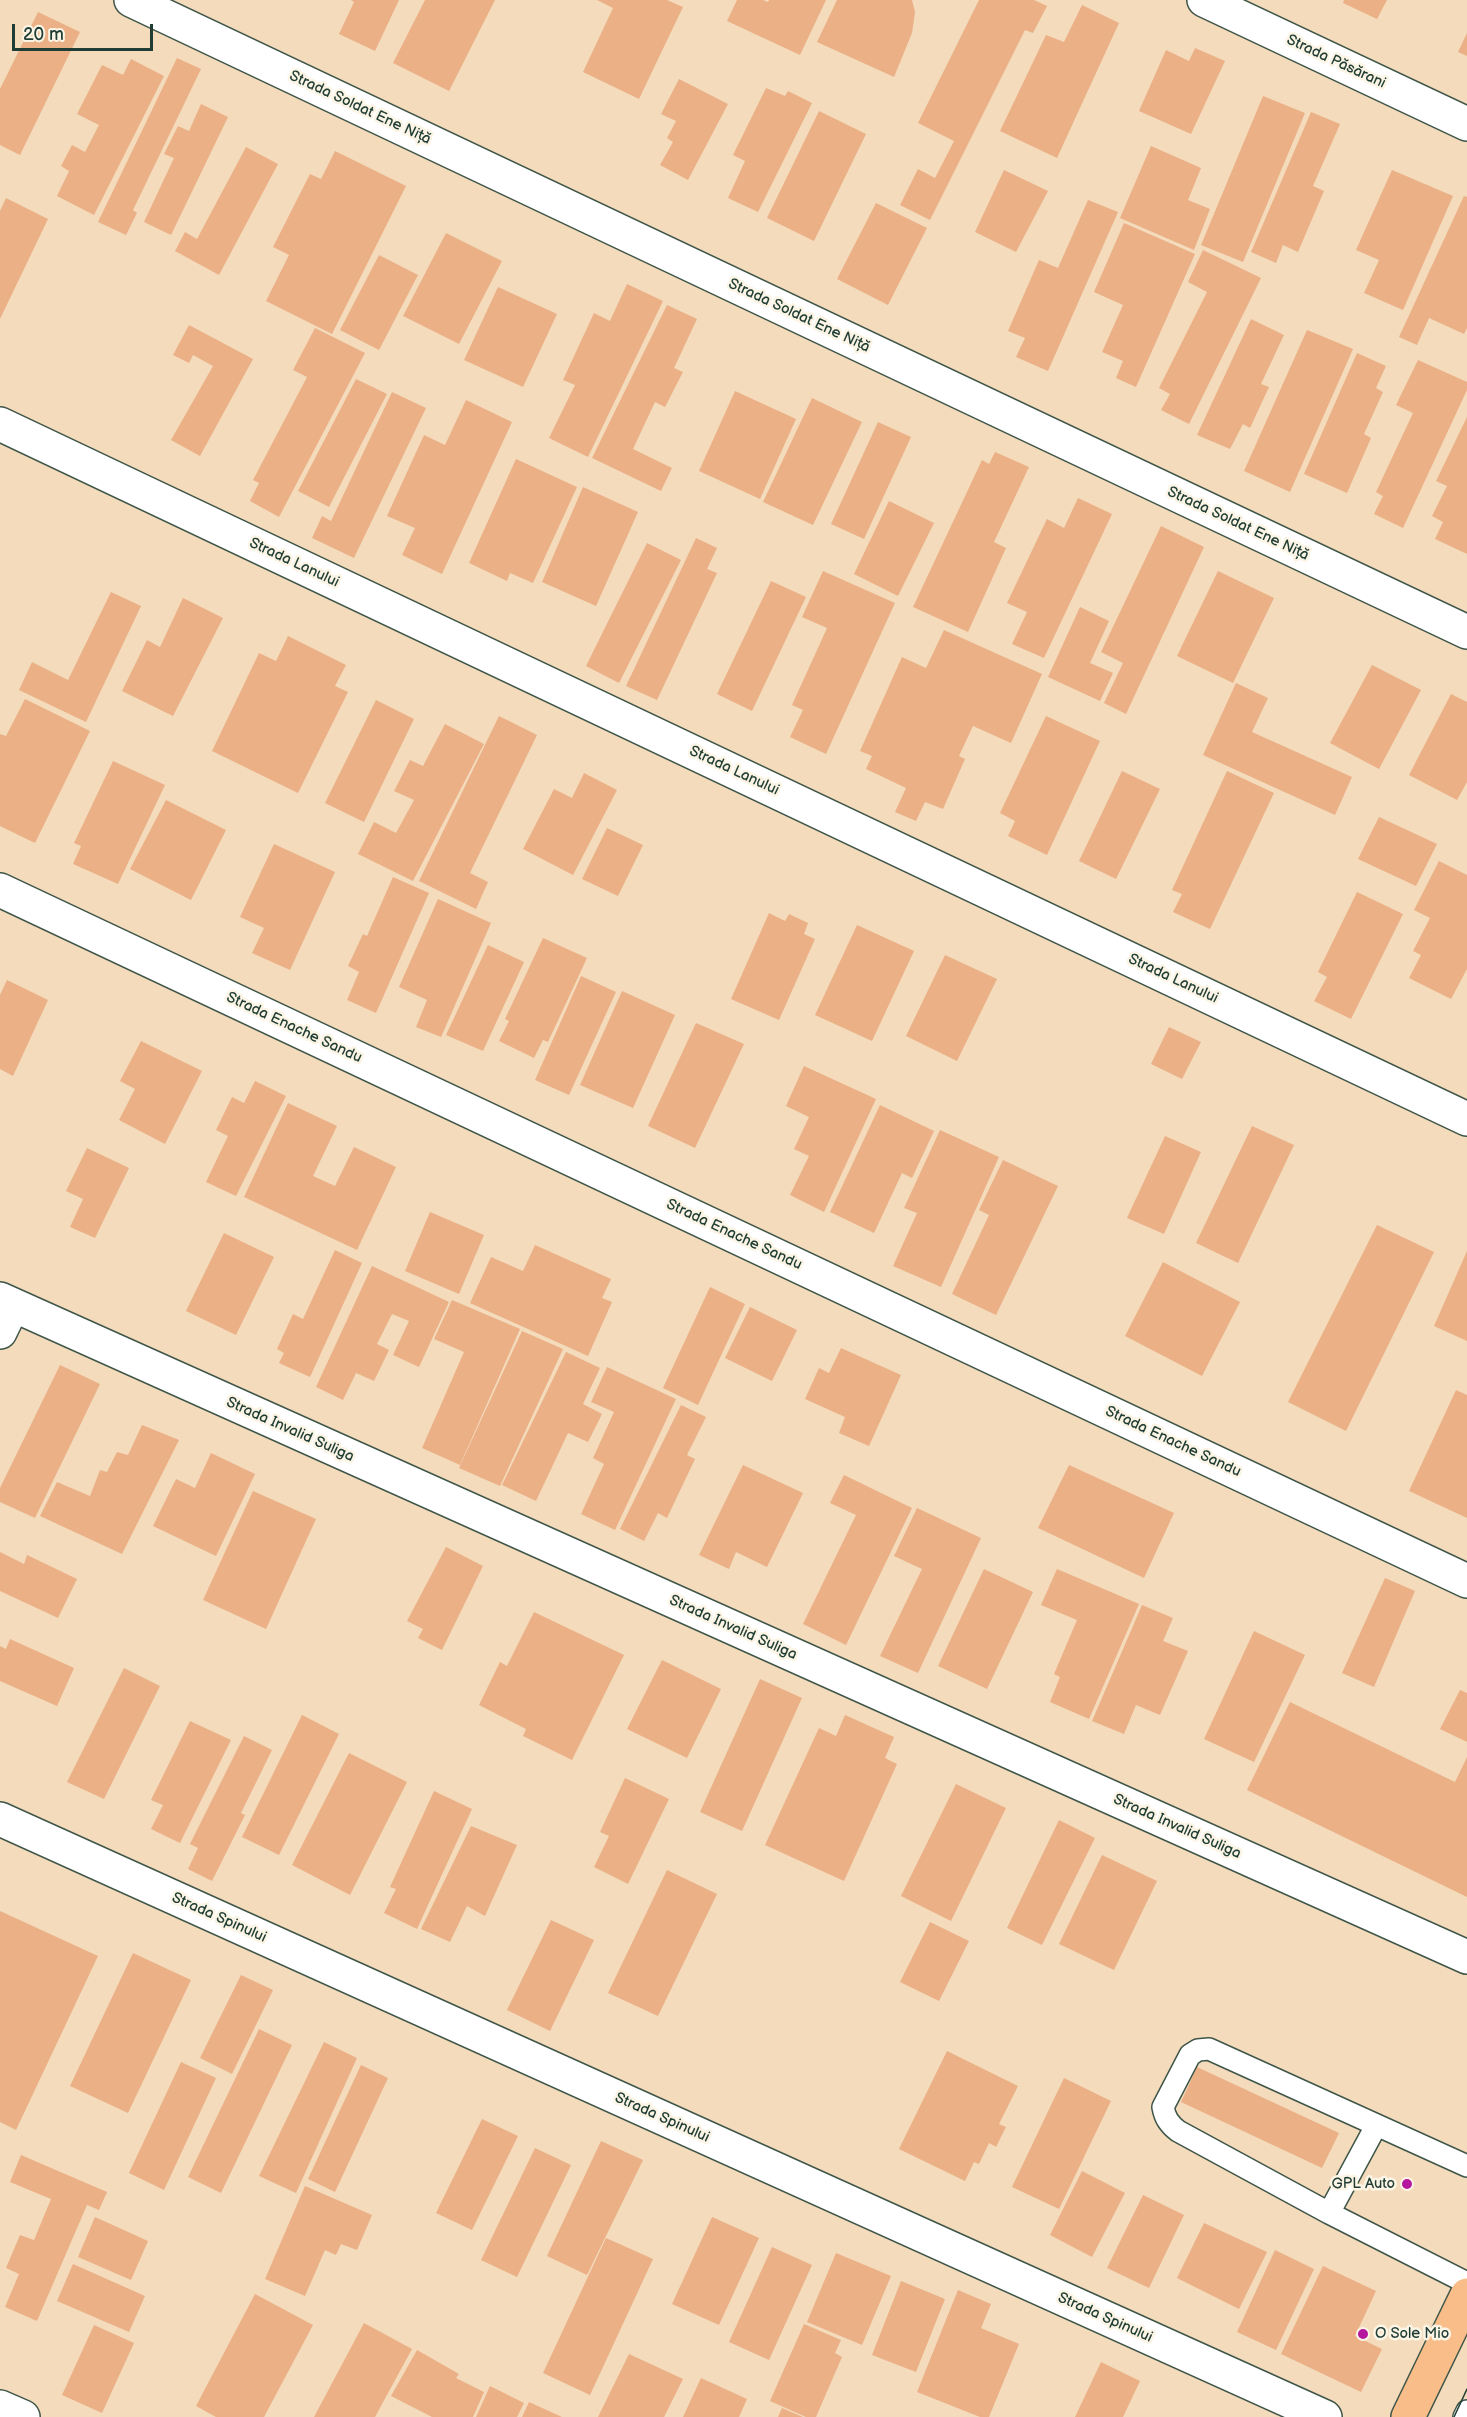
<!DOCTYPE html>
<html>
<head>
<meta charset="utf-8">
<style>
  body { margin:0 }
  #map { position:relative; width:1467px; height:2417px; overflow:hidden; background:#f3dbbc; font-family:"Balsamiq Sans",sans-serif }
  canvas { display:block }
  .scale { position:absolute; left:12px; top:24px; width:141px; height:27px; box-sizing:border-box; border:3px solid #1f3d34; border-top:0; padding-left:8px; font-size:18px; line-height:21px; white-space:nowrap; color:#1f3d34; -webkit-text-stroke:4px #fcf5e5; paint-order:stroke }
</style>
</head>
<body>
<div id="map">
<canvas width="1467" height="2417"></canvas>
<div class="scale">20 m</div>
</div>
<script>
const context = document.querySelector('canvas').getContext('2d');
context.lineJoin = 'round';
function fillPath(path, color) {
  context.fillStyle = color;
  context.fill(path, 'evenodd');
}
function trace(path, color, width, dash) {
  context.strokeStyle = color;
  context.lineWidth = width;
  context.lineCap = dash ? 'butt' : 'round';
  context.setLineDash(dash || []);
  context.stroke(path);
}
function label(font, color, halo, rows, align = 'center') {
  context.font = font + ' "Balsamiq Sans",sans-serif';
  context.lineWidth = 5;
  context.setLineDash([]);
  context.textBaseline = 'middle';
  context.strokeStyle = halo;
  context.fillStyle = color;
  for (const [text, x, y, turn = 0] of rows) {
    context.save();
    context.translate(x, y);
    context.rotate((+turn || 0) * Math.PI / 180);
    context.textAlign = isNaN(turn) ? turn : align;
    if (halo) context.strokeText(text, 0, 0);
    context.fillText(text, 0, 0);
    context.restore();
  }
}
fillPath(new Path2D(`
  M 351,0 L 399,0 L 375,51 L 339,34 L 354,2 Z
  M 425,0 L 495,0 L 449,91 L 393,63 Z
  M 597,0 L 667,0 L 683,7 L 639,99 L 583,72 L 613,8 Z
  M 737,0 L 763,0 L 768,2 L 769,0 L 826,0 L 800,55 L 727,21 Z
  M 837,0 L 912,0 L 915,12 L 912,33 L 894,77 L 817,42 Z
  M 979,0 L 1034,0 L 1047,6 L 1033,33 L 1025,30 L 930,220 L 900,205 L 918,169 L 935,178 L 954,141 L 918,123 Z
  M 1344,0 L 1387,0 L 1377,19 L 1343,3 Z
  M 1082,5 L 1119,23 L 1057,158 L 1000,131 L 1046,35 L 1064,42 Z
  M 38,12 L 80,32 L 20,155 L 0,145 L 0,89 Z
  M 1467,33 L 1467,56 L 1458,52 Z
  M 1195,48 L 1225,61 L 1191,134 L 1139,111 L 1166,50 L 1189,61 Z
  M 177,58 L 201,69 L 133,210 L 137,213 L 126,235 L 98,222 Z
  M 131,59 L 164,76 L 94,215 L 57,196 L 69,171 L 61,166 L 72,145 L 85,152 L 99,125 L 77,114 L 102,65 L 123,75 Z
  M 679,79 L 728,104 L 688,180 L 660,165 L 673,142 L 667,138 L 676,121 L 661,114 Z
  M 766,88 L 785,96 L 788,91 L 812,103 L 758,212 L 728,198 L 745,161 L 733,155 Z
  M 1263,96 L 1305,113 L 1243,262 L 1201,245 Z
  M 201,104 L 228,117 L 171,235 L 144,222 L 174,158 L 164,154 L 178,126 L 189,131 Z
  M 819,111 L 866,134 L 814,241 L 767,218 Z
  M 1311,112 L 1340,124 L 1313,186 L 1324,191 L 1298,252 L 1283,245 L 1276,263 L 1251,252 Z
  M 1151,146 L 1201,168 L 1188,200 L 1210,209 L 1194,250 L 1120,218 Z
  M 246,147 L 278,164 L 219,275 L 175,251 L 185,232 L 197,239 Z
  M 335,151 L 406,186 L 332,334 L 266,301 L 289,255 L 273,247 L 310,174 L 321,179 Z
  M 1004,170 L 1048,191 L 1016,252 L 975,232 Z
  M 1392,170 L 1453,196 L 1403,310 L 1364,293 L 1379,260 L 1356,250 Z
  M 1464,196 L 1467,197 L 1467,328 L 1464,334 L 1429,318 L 1417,345 L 1399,337 Z
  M 6,198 L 48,219 L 0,319 L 0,211 Z
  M 1088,200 L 1118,212 L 1048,371 L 1016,357 L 1025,338 L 1008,331 L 1039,260 L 1058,268 Z
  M 876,203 L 927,228 L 888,305 L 837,279 Z
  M 1124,223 L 1195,254 L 1136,387 L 1116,378 L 1123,361 L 1102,352 L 1123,305 L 1094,292 Z
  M 446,233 L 502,261 L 459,344 L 403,316 Z
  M 1203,250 L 1261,278 L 1189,424 L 1161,410 L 1170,394 L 1159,388 L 1207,292 L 1188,282 Z
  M 379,255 L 418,275 L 379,350 L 340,330 Z
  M 627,284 L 663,301 L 588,457 L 549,438 L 575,385 L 563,380 L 594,313 L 610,321 Z
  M 498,287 L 557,314 L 523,387 L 464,360 Z
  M 667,305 L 697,319 L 674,368 L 683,372 L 665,407 L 655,402 L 633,449 L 672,468 L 661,491 L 592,458 Z
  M 1251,319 L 1284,335 L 1261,384 L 1269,387 L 1250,428 L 1243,424 L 1230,449 L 1197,435 Z
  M 189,325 L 253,359 L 200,456 L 171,440 L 213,366 L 193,355 L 189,363 L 173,355 Z
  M 315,328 L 365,353 L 279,517 L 250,501 L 259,483 L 253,480 L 307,377 L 293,370 Z
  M 1307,330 L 1353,349 L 1290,492 L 1244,471 Z
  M 1357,353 L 1386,366 L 1376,388 L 1383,392 L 1364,434 L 1371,438 L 1347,493 L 1304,474 Z
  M 1418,360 L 1467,382 L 1467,390 L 1403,528 L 1374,514 L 1383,496 L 1376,492 L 1413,413 L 1396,405 Z
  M 356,379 L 387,394 L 329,507 L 298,491 Z
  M 735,391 L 796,419 L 760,499 L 699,471 Z
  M 392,392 L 426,408 L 354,558 L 312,538 L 322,516 L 331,521 Z
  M 812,398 L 862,422 L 813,525 L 763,502 Z
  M 466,400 L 512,422 L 442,574 L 402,555 L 415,528 L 387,516 L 424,435 L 445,445 Z
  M 1467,417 L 1467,554 L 1435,539 L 1443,522 L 1432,516 L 1447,486 L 1436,481 Z
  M 878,422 L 911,437 L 864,539 L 831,524 Z
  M 995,452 L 1029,467 L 994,542 L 1006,548 L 968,632 L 913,607 L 982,460 L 989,464 Z
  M 516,459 L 577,487 L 533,583 L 510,573 L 507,581 L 469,563 Z
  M 583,487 L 638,512 L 596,606 L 542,582 Z
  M 1078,498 L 1112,514 L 1044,658 L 1012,644 L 1027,612 L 1007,603 L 1047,519 L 1064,528 Z
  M 889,501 L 934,523 L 898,596 L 854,574 Z
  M 1161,526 L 1204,547 L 1126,714 L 1104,703 L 1123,663 L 1101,652 Z
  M 696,538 L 717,548 L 707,569 L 717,573 L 657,700 L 626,686 Z
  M 647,543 L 681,560 L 619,683 L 586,666 Z
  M 823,571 L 895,603 L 826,754 L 790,737 L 803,710 L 792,705 L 827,628 L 802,617 Z
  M 1218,571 L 1274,598 L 1233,683 L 1177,656 Z
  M 771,581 L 806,597 L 752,711 L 717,694 Z
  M 111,592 L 141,606 L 86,722 L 19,690 L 32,662 L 68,680 Z
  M 183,598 L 223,618 L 173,716 L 122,691 L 147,640 L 160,647 Z
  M 1080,607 L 1109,621 L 1090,663 L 1113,673 L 1100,701 L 1048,677 Z
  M 944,630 L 1042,674 L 1011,743 L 973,726 L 959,756 L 965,759 L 943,809 L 925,802 L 916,821 L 895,812 L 906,788 L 866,769 L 872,756 L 860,751 L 902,657 L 926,668 Z
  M 288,636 L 346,665 L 335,686 L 348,692 L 298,793 L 212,751 L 259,653 L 276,661 Z
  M 1372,665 L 1421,690 L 1379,769 L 1330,743 Z
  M 1236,683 L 1268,698 L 1252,732 L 1352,777 L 1335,815 L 1203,755 Z
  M 1451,694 L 1467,702 L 1467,782 L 1457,800 L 1409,775 Z
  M 25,699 L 90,731 L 35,843 L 0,826 L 0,734 L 6,736 Z
  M 376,700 L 414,719 L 364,822 L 325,803 Z
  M 499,716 L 537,735 L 470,873 L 488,882 L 476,909 L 419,881 Z
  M 1046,716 L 1100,741 L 1047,855 L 1008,836 L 1015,821 L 1000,813 Z
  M 445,724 L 484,744 L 413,881 L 358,854 L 374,822 L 396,833 L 414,800 L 394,791 L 410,760 L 423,766 Z
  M 113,761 L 165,785 L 118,884 L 73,864 L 81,846 L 74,843 Z
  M 1122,771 L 1160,789 L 1116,879 L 1079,861 Z
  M 1227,771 L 1274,793 L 1210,929 L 1173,912 L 1182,894 L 1172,890 Z
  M 584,773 L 617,790 L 573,875 L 523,849 L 554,789 L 572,798 Z
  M 166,800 L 226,830 L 191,900 L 130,869 Z
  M 1379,817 L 1437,844 L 1416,886 L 1358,859 Z
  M 607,828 L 643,845 L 618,896 L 582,879 Z
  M 274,844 L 335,872 L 290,970 L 252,953 L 264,928 L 240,917 Z
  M 1439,861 L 1467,875 L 1467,969 L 1451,999 L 1409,978 L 1421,955 L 1413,951 L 1430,918 L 1414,910 Z
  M 393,877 L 429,893 L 376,1013 L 347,1000 L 359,972 L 348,966 L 363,934 L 367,936 Z
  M 1357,892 L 1403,914 L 1351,1019 L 1314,1001 L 1327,977 L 1318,972 Z
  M 438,899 L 491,923 L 441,1037 L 416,1027 L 427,1000 L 399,987 Z
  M 769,913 L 785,921 L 789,914 L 808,923 L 804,934 L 815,939 L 779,1020 L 731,999 Z
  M 857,925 L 914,951 L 872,1041 L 815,1015 Z
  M 543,938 L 587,958 L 548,1042 L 543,1040 L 534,1058 L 499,1041 L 509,1021 L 505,1019 Z
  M 488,945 L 524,962 L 483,1051 L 446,1035 Z
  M 945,955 L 997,979 L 957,1061 L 906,1036 Z
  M 581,976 L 616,992 L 569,1095 L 535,1080 Z
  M 7,980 L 48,1000 L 13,1076 L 0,1069 L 0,995 Z
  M 622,991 L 675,1015 L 633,1108 L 580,1085 Z
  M 696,1023 L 744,1044 L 695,1148 L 648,1126 Z
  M 1169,1027 L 1201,1042 L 1182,1079 L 1151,1064 Z
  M 141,1041 L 202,1071 L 165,1144 L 119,1120 L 135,1089 L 120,1081 Z
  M 804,1066 L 876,1099 L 824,1212 L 790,1195 L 809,1156 L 794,1149 L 809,1117 L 786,1106 Z
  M 255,1081 L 286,1096 L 236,1196 L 206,1182 L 228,1136 L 216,1130 L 232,1097 L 244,1103 Z
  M 288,1103 L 337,1126 L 313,1176 L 335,1186 L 354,1147 L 396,1167 L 357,1250 L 244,1197 Z
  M 880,1105 L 934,1131 L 912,1178 L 902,1173 L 874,1233 L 830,1212 Z
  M 1252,1126 L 1294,1145 L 1238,1263 L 1196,1243 Z
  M 940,1130 L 999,1157 L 941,1287 L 893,1266 L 917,1213 L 904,1208 Z
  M 1165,1136 L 1201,1152 L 1164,1234 L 1127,1218 Z
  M 87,1148 L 129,1168 L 95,1238 L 70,1227 L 83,1199 L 66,1191 Z
  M 1003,1160 L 1058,1186 L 996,1315 L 952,1294 L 989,1215 L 979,1210 Z
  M 430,1212 L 484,1235 L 459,1294 L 405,1271 Z
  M 1377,1225 L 1434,1252 L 1346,1431 L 1288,1402 Z
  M 224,1233 L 274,1257 L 236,1335 L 186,1311 Z
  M 535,1245 L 611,1279 L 602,1298 L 612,1302 L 588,1356 L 470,1303 L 491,1257 L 523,1271 Z
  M 335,1250 L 362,1263 L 310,1377 L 279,1363 L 284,1353 L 277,1349 L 293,1314 L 303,1319 Z
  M 1467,1251 L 1467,1341 L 1434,1326 Z
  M 1163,1262 L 1240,1302 L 1202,1376 L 1125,1336 Z
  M 372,1266 L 449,1302 L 419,1367 L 393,1355 L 409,1321 L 392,1314 L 377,1344 L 389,1350 L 374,1381 L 356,1373 L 343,1400 L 316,1387 Z
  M 710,1287 L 745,1304 L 698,1405 L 663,1388 Z
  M 452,1300 L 520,1329 L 460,1465 L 422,1448 L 464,1352 L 434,1339 Z
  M 750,1307 L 797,1330 L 772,1381 L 725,1358 Z
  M 522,1331 L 563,1349 L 500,1486 L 459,1468 Z
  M 841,1348 L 901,1375 L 869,1446 L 839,1433 L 845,1417 L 805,1399 L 819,1368 L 829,1373 Z
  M 566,1352 L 600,1368 L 583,1404 L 602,1414 L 588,1442 L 568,1433 L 536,1501 L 502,1485 Z
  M 60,1365 L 100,1384 L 35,1518 L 0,1502 L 0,1488 Z
  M 607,1367 L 676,1399 L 615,1530 L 581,1514 L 604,1464 L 593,1458 L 614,1412 L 591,1402 Z
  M 1456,1390 L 1467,1395 L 1467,1518 L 1409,1491 Z
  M 681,1405 L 706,1417 L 687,1455 L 695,1459 L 667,1518 L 658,1513 L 644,1541 L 620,1529 Z
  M 142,1425 L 179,1440 L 122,1554 L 40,1516 L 57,1482 L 90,1496 L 100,1470 L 107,1472 L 117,1452 L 128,1455 Z
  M 211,1453 L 255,1474 L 216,1556 L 153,1526 L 176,1479 L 195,1488 Z
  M 743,1465 L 803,1493 L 767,1567 L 736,1552 L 729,1569 L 699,1555 Z
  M 1069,1465 L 1174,1513 L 1144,1578 L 1038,1528 Z
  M 844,1475 L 912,1508 L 846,1645 L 803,1624 L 856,1515 L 830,1503 Z
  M 253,1491 L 316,1519 L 266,1629 L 203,1600 Z
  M 917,1508 L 981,1538 L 918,1673 L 880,1656 L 922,1569 L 894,1556 Z
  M 446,1547 L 483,1566 L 442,1650 L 418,1638 L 423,1629 L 407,1621 Z
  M 0,1552 L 24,1564 L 27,1555 L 77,1579 L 58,1618 L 0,1591 Z
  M 984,1569 L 1033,1592 L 987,1689 L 938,1666 Z
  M 1057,1569 L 1139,1604 L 1089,1719 L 1050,1702 L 1060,1677 L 1054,1674 L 1077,1620 L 1041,1605 Z
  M 1385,1578 L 1415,1591 L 1374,1687 L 1342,1673 Z
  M 1142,1605 L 1173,1618 L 1163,1641 L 1188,1651 L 1160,1715 L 1136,1705 L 1124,1734 L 1092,1721 Z
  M 534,1612 L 624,1655 L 572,1760 L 523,1736 L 526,1729 L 479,1705 L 500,1662 L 507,1666 Z
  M 1254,1631 L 1305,1655 L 1254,1762 L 1204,1739 Z
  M 10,1639 L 74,1668 L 57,1706 L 0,1681 L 0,1646 L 6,1649 Z
  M 662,1660 L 721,1689 L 687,1758 L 627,1729 Z
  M 124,1668 L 160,1686 L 104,1799 L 67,1782 Z
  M 760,1679 L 802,1698 L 742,1831 L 700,1812 Z
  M 1460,1690 L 1467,1693 L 1467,1742 L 1440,1729 Z
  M 1290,1702 L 1455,1782 L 1467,1757 L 1467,1897 L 1247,1790 Z
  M 302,1715 L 339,1734 L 279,1855 L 242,1837 Z
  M 845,1715 L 894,1737 L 885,1758 L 897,1764 L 844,1881 L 765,1845 L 819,1728 L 836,1736 Z
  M 190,1721 L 231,1740 L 180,1843 L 151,1829 L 163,1805 L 151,1800 Z
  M 244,1736 L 272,1750 L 241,1813 L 245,1815 L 212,1881 L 188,1869 L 198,1848 L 190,1844 Z
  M 349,1753 L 407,1782 L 350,1895 L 292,1865 Z
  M 625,1778 L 669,1799 L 628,1884 L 594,1867 L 609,1836 L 600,1832 Z
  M 956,1784 L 1006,1808 L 951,1921 L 901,1896 Z
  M 434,1791 L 472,1809 L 417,1929 L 384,1913 L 396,1889 L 390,1887 Z
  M 1059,1820 L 1095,1838 L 1042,1945 L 1007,1928 Z
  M 471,1826 L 517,1845 L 485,1916 L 467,1906 L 450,1942 L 421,1929 Z
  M 1102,1855 L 1157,1881 L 1114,1970 L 1059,1944 Z
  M 667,1870 L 717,1894 L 658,2016 L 608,1993 Z
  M 0,1911 L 98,1956 L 16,2130 L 0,2122 Z
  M 551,1920 L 594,1940 L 550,2031 L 507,2010 Z
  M 930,1922 L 969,1941 L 939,2001 L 900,1982 Z
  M 133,1953 L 191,1980 L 128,2113 L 70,2086 Z
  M 241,1975 L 273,1990 L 232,2074 L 200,2058 Z
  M 259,2029 L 292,2045 L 221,2193 L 188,2177 Z
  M 324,2042 L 357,2058 L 296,2193 L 259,2176 Z
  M 947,2051 L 1018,2086 L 999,2124 L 1006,2127 L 996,2147 L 989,2143 L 979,2164 L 974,2162 L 965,2181 L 899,2149 Z
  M 181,2062 L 216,2078 L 164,2190 L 129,2173 Z
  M 361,2065 L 388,2078 L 335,2192 L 308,2179 Z
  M 1197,2067 L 1339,2133 L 1322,2168 L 1181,2102 Z
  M 1064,2078 L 1111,2101 L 1059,2209 L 1012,2187 Z
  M 482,2119 L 518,2136 L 472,2230 L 436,2213 Z
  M 601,2141 L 643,2160 L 587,2275 L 547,2256 Z
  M 535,2148 L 571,2165 L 517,2277 L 481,2260 Z
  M 21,2155 L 107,2192 L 99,2210 L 87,2205 L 37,2321 L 5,2307 L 19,2274 L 6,2268 L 20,2235 L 34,2240 L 51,2199 L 10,2182 Z
  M 1082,2171 L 1125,2193 L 1092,2257 L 1050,2235 Z
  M 305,2186 L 372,2215 L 357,2250 L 341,2244 L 336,2255 L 325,2250 L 305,2296 L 265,2279 Z
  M 1143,2195 L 1184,2215 L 1149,2288 L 1107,2268 Z
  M 95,2217 L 148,2241 L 131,2280 L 78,2257 Z
  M 712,2217 L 759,2238 L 719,2325 L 672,2304 Z
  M 1204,2223 L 1267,2252 L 1239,2309 L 1177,2278 Z
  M 606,2238 L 653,2259 L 590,2395 L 543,2373 Z
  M 772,2247 L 812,2265 L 769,2360 L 729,2342 Z
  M 1275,2250 L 1314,2269 L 1276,2350 L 1237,2332 Z
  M 836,2253 L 891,2276 L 862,2345 L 807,2322 Z
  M 73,2264 L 145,2296 L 129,2332 L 57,2301 Z
  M 1323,2266 L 1376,2291 L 1355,2336 L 1382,2349 L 1361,2392 L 1281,2354 Z
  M 901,2281 L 945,2299 L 916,2372 L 872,2355 Z
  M 958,2290 L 991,2304 L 981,2328 L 1019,2344 L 989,2417 L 980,2417 L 917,2392 Z
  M 255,2294 L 313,2325 L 264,2417 L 216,2417 L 196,2406 Z
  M 364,2323 L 412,2349 L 375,2417 L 314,2417 Z
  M 804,2324 L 841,2340 L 835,2353 L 842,2357 L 816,2417 L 806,2417 L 770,2401 Z
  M 94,2325 L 134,2343 L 102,2413 L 62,2395 Z
  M 417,2350 L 459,2374 L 456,2378 L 484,2392 L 473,2417 L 432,2417 L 391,2396 Z
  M 629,2354 L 683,2379 L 664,2417 L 598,2417 Z
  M 1101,2362 L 1140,2381 L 1123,2417 L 1075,2417 Z
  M 701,2378 L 747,2399 L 739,2417 L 683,2417 Z
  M 490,2386 L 524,2403 L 517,2417 L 476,2417 Z
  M 529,2402 L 562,2417 L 522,2417 Z
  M 782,2408 L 803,2417 L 778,2417 Z`), '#ebb086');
const service = new Path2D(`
  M 1467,2166 L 1209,2049 L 1198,2050 L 1190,2055 L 1163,2107 C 1165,2118 1169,2124 1178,2131 L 1329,2213 L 1467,2283
  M 1329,2213 L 1376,2126
  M 1464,2417 L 1467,2411`);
const minor = new Path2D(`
  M 131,0 L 1467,632
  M 1204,0 L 1467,124
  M 0,424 L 1467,1119
  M 0,890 L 1467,1581
  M 0,1299 L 1467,1957
  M 0,1332 L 13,1305
  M 0,1819 L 1325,2417`);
const tertiary = new Path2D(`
  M 0,2407 L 23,2417`);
const primary = new Path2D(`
  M 1408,2417 L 1467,2295`);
trace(service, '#3f5548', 24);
trace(minor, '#3f5548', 36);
trace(tertiary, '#3f5548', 36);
trace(primary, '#3f5548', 36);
trace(service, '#fff', 21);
trace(minor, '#fff', 33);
trace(tertiary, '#fff', 33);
trace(primary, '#f8bd88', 33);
trace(new Path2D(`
  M 1454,2417 L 1467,2389`), '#1f3d34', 1.5);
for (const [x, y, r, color] of [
  [1407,2184,6,"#b5179e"],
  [1363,2334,6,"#b5179e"]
]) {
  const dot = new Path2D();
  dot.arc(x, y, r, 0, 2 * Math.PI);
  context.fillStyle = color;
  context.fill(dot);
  trace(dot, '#fcf5e5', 2);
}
label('15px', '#1f3d34', '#fcf5e5', [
  ["Strada Păsărani",1336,62,25],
  ["Strada Soldat Ene Niță",360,108,25],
  ["Strada Soldat Ene Niță",799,316,25],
  ["Strada Soldat Ene Niță",1238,524,25],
  ["Strada Lanului",294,563,25],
  ["Strada Lanului",734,771,25],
  ["Strada Lanului",1173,979,25],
  ["Strada Enache Sandu",294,1028,25],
  ["Strada Enache Sandu",734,1235,25],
  ["Strada Invalid Suliga",290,1430,24],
  ["Strada Enache Sandu",1173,1442,25],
  ["Strada Invalid Suliga",733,1628,24],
  ["Strada Invalid Suliga",1177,1827,24],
  ["Strada Spinului",219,1918,24],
  ["Strada Spinului",662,2118,24],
  ["Strada Spinului",1105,2318,24]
]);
label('15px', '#1f3d34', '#fcf5e5', [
  ["GPL Auto",1395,2184],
  ["O Sole Mio",1375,2334,"left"]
], 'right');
</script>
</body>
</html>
